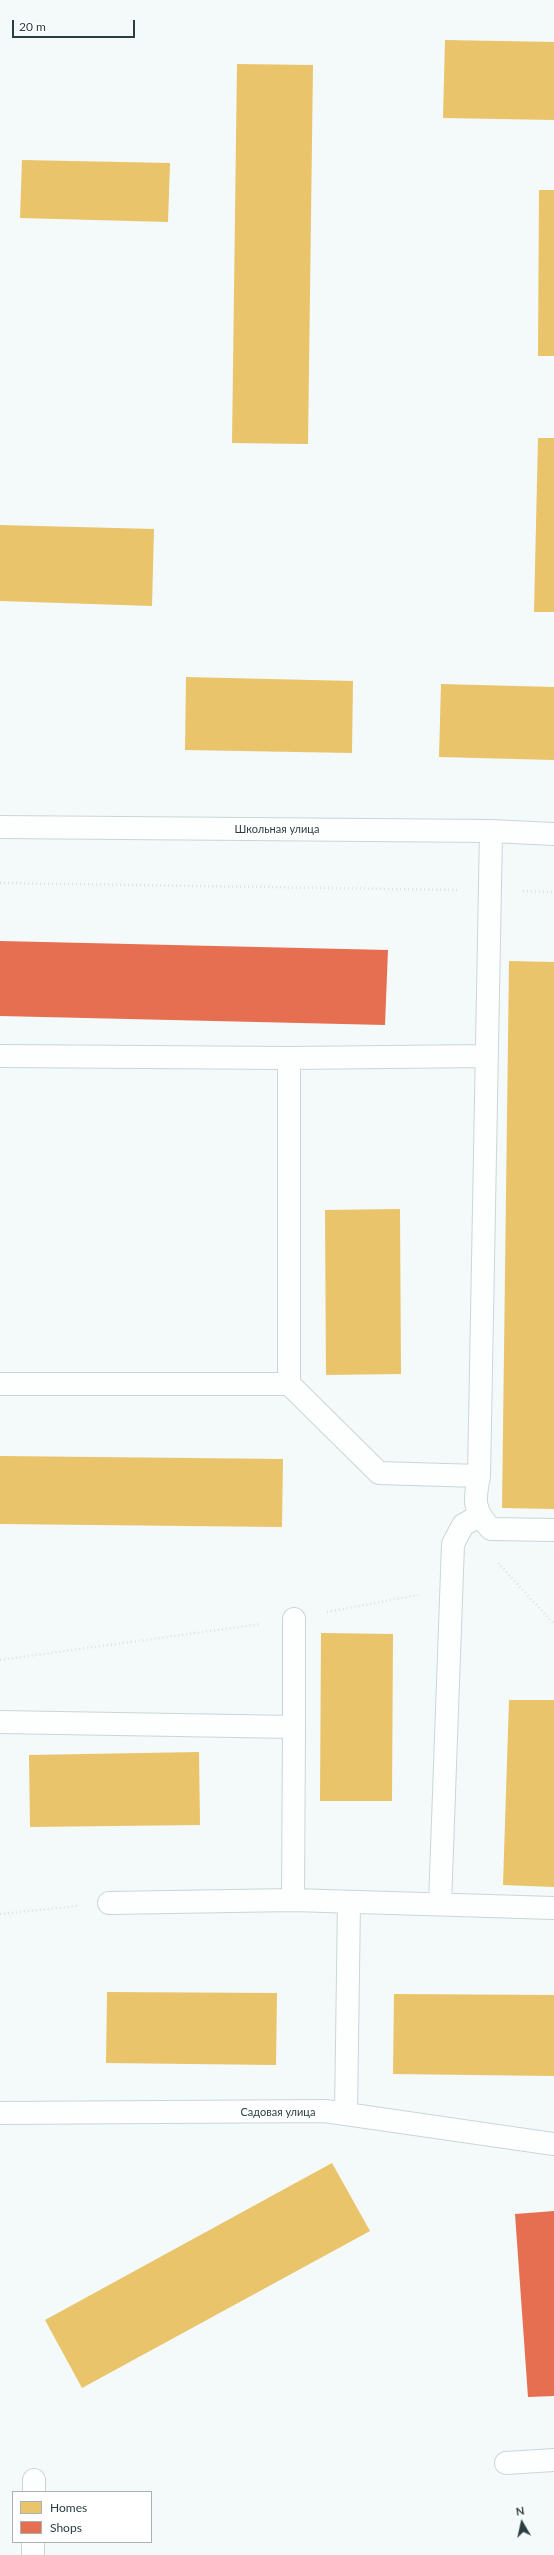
<!DOCTYPE html>
<html>
<head>
<meta charset="utf-8">
<style>
  body { margin:0 }
  #map { position:relative; width:554px; height:2555px; overflow:hidden; background:#f4f9fa; font-family:Lato,sans-serif }
  canvas { display:block }
  .legend { position:absolute; left:12px; top:2491px; width:140px; height:52px; box-sizing:border-box; background:#fff; border:1px solid #aab1b3; margin:0; padding:5px 7px; list-style:none; font-size:12px; color:#2a3d40 }
  .legend li { display:flex; align-items:center; gap:8px; height:20px }
  .legend b { width:20px; border:1px solid #aab1b3 }
  .north { position:absolute; left:502px; top:2503px; width:40px; height:40px; -webkit-text-stroke:3px #fff; paint-order:stroke; rotate:351deg; font-size:11px; font-weight:700; line-height:16px; text-align:center; color:#2a3d40 }
  .north::after { content:''; display:block; margin:auto; width:14px; height:18px; background:#2a3d40; clip-path:polygon(50% 0,100% 100%,50% 72%,0 100%) }
  .scale { position:absolute; left:12px; top:20px; width:123px; height:18px; box-sizing:border-box; border:2px solid #2a3d40; border-top:0; padding-left:5px; font-size:12px; line-height:14px; white-space:nowrap; color:#2a3d40; -webkit-text-stroke:3px #fff; paint-order:stroke }
</style>
</head>
<body>
<div id="map">
<canvas width="554" height="2555"></canvas>
<ul class="legend">
<li><b style="height:11px;background:#e9c46a"></b>Homes</li>
<li><b style="height:11px;background:#e76f51"></b>Shops</li>
</ul>
<div class="north">N</div>
<div class="scale">20 m</div>
</div>
<script>
const context = document.querySelector('canvas').getContext('2d');
context.lineJoin = 'round';
function fillPath(path, color) {
  context.fillStyle = color;
  context.fill(path, 'evenodd');
}
function trace(path, color, width, dash) {
  context.strokeStyle = color;
  context.lineWidth = width;
  context.lineCap = dash ? 'butt' : 'round';
  context.setLineDash(dash || []);
  context.stroke(path);
}
function label(font, color, halo, rows, align = 'center') {
  context.font = font + ' Lato,sans-serif';
  context.lineWidth = 4;
  context.setLineDash([]);
  context.textBaseline = 'middle';
  context.strokeStyle = halo;
  context.fillStyle = color;
  for (const [text, x, y, turn = 0] of rows) {
    context.save();
    context.translate(x, y);
    context.rotate((+turn || 0) * Math.PI / 180);
    context.textAlign = isNaN(turn) ? turn : align;
    if (halo) context.strokeText(text, 0, 0);
    context.fillText(text, 0, 0);
    context.restore();
  }
}
fillPath(new Path2D(`
  M 445,40 L 554,42 L 554,120 L 443,118 Z
  M 237,64 L 313,65 L 308,444 L 232,443 Z
  M 22,160 L 170,163 L 168,222 L 20,218 Z
  M 539,190 L 554,190 L 554,356 L 538,356 Z
  M 538,438 L 554,438 L 554,612 L 534,612 Z
  M 0,525 L 154,529 L 152,606 L 0,601 Z
  M 186,677 L 353,681 L 352,753 L 185,750 Z
  M 441,684 L 554,687 L 554,760 L 439,757 Z
  M 509,961 L 554,962 L 554,1509 L 502,1508 Z
  M 400,1209 L 401,1374 L 326,1375 L 325,1210 Z
  M 0,1456 L 283,1459 L 282,1527 L 0,1524 Z
  M 321,1633 L 393,1634 L 392,1801 L 320,1801 Z
  M 509,1700 L 554,1700 L 554,1887 L 503,1885 Z
  M 199,1752 L 200,1825 L 30,1827 L 29,1755 Z
  M 107,1992 L 277,1993 L 276,2065 L 106,2063 Z
  M 394,1994 L 554,1995 L 554,2076 L 393,2074 Z
  M 332,2163 L 370,2231 L 82,2388 L 45,2320 Z`), '#e9c46a');
fillPath(new Path2D(`
  M 0,941 L 388,950 L 385,1025 L 0,1016 Z
  M 554,2211 L 554,2396 L 528,2397 L 515,2214 Z`), '#e76f51');
const service = new Path2D(`
  M 0,1056 L 289,1058 L 487,1056
  M 0,1384 L 289,1384 L 379,1473 L 479,1476 L 491,831
  M 289,1384 L 289,1058
  M 479,1476 C 474,1501 473,1510 491,1529 L 554,1530
  M 294,1619 L 294,1727
  M 0,1722 L 294,1727 L 293,1900
  M 109,1903 L 293,1900 L 554,1908
  M 440,1904 L 453,1544 L 463,1525 L 479,1516
  M 346,2114 L 349,1902`);
const minor = new Path2D(`
  M 0,2113 L 325,2111 L 554,2144
  M 506,2463 L 554,2460
  M 34,2492 L 34,2480
  M 33,2555 L 33,2542`);
const tertiary = new Path2D(`
  M 0,827 L 491,831 L 554,834`);
trace(service, '#cbd6d7', 24);
trace(minor, '#cbd6d7', 24);
trace(tertiary, '#cbd6d7', 24);
trace(new Path2D(`
  M 0,883 L 458,890
  M 523,891 L 554,892
  M 498,1563 L 554,1624
  M 327,1612 L 418,1595
  M 0,1660 L 261,1624
  M 0,1914 L 77,1906`), '#dfe1e1', 2.5, [1, 3]);
trace(service, '#fdfefe', 22);
trace(minor, '#fdfefe', 22);
trace(tertiary, '#fdfefe', 22);
label('11px', '#2a3d40', '#fff', [
  ["Школьная улица",277,829],
  ["Садовая улица",278,2112]
]);
</script>
</body>
</html>
